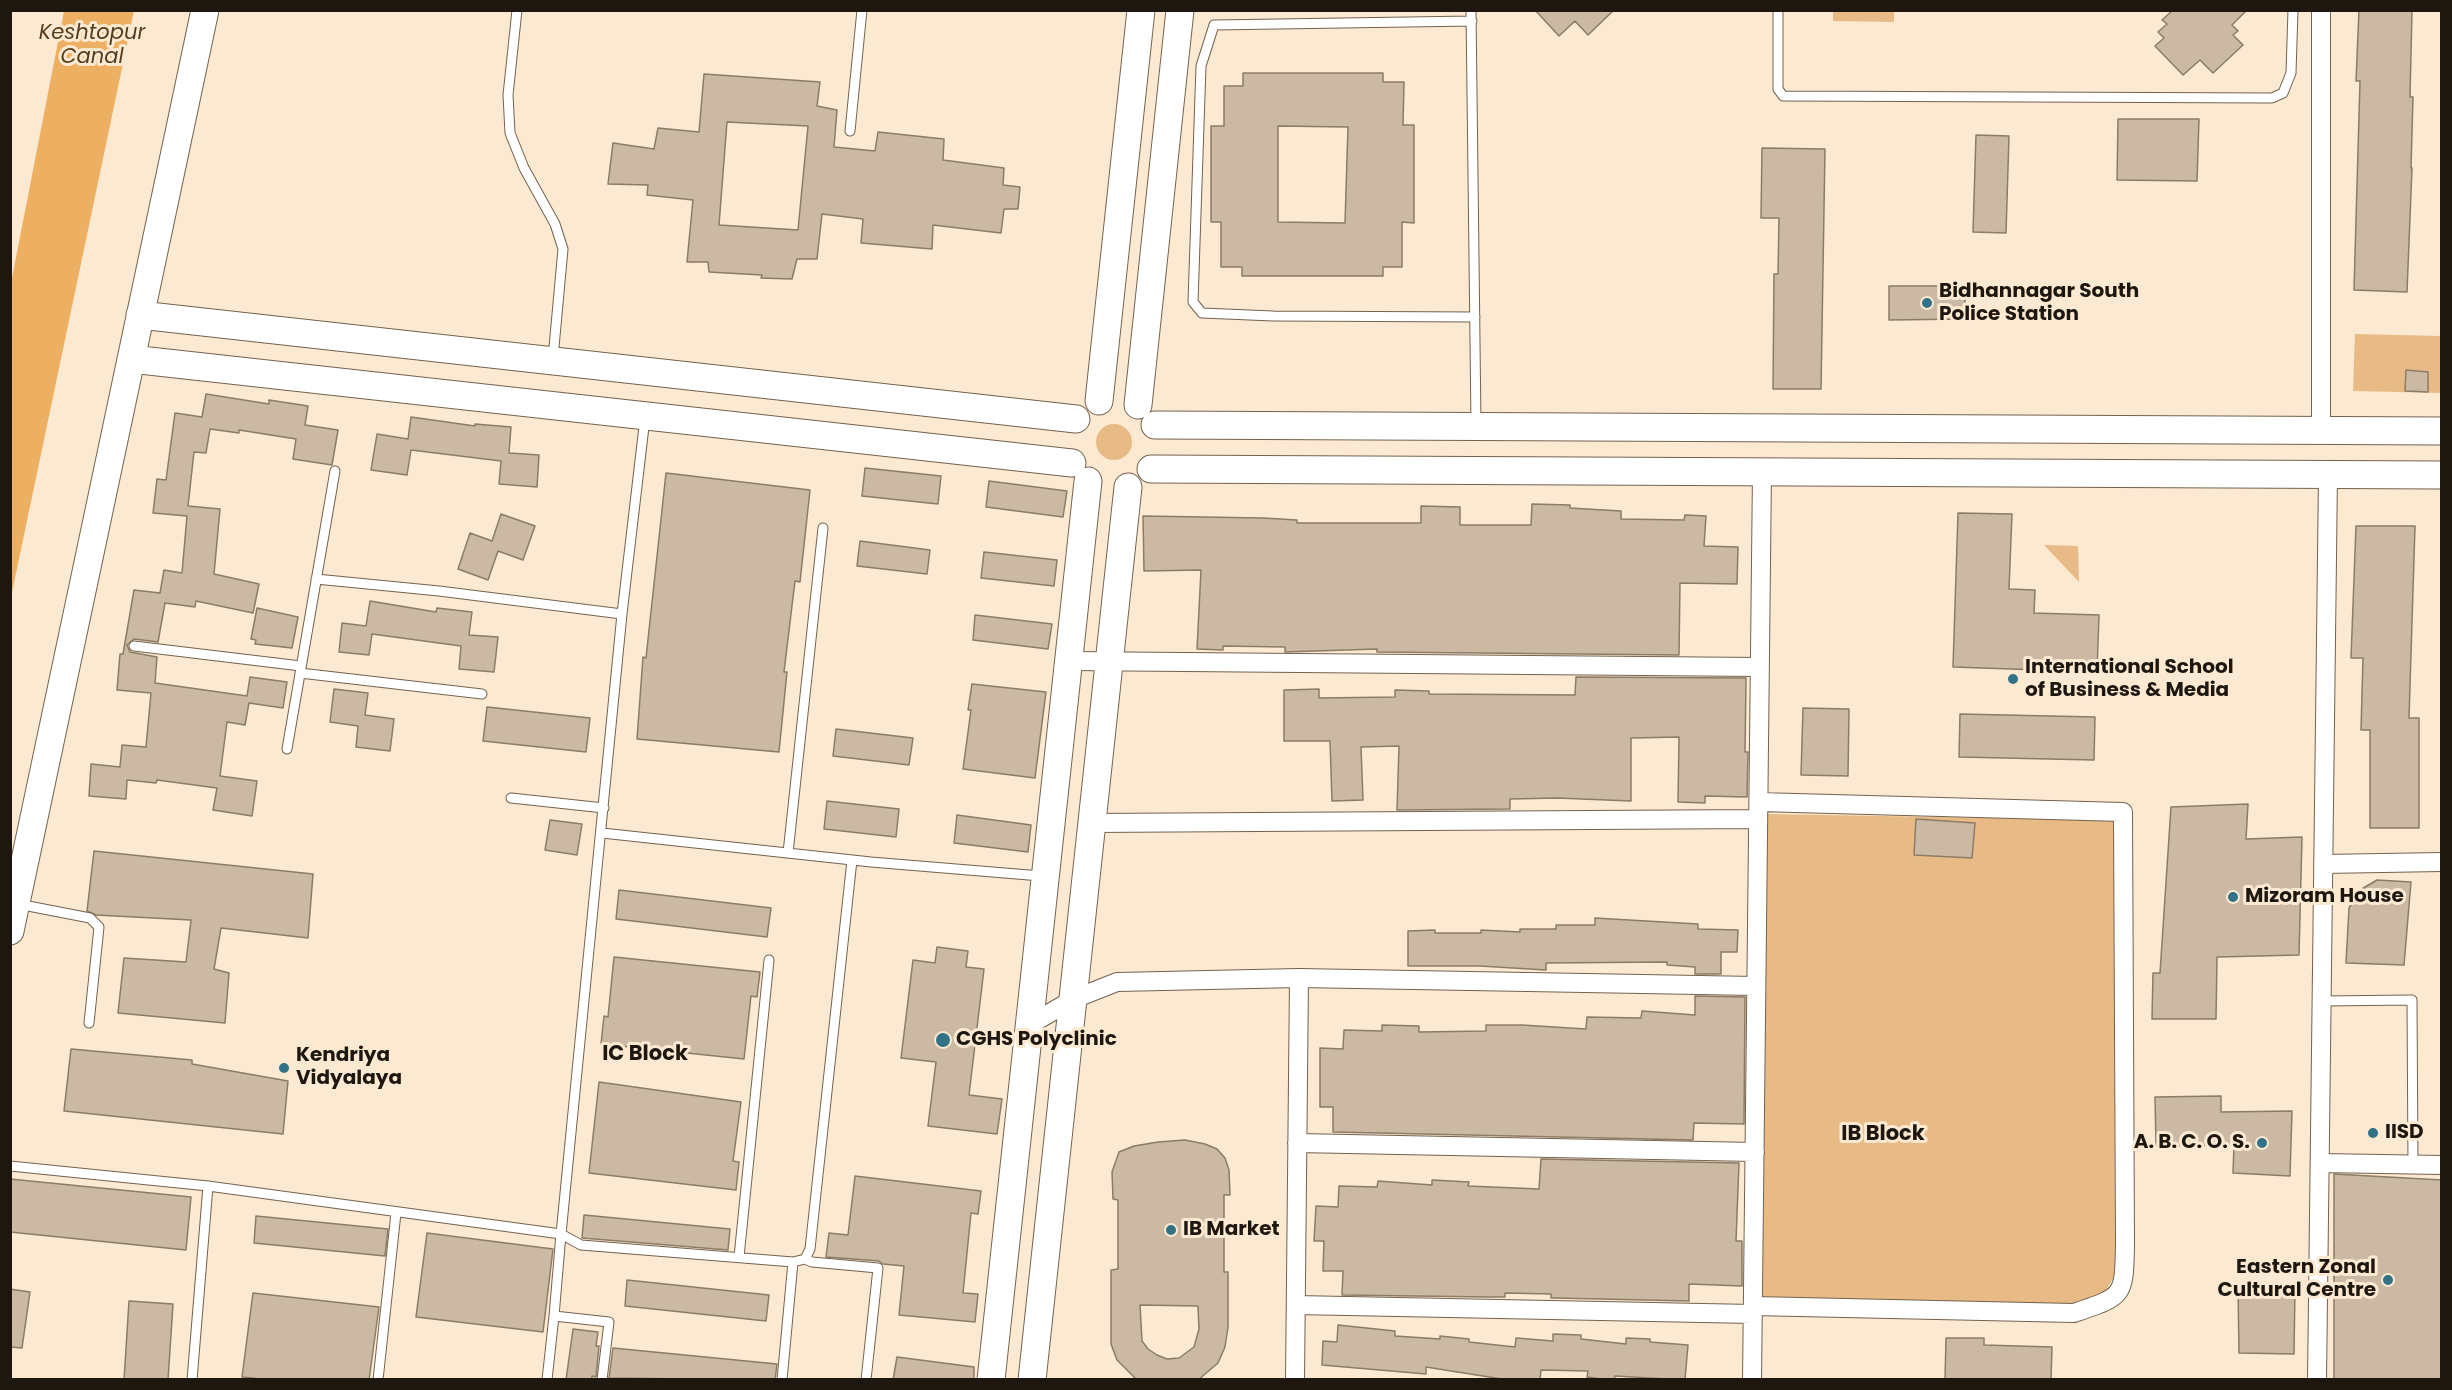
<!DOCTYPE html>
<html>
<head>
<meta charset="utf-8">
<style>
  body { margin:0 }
  #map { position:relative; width:2452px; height:1390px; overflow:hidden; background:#fce9d2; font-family:Poppins,sans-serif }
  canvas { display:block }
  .frame { position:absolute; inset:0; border:12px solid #1e170f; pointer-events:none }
</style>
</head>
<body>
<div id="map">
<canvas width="2452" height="1390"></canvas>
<div class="frame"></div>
</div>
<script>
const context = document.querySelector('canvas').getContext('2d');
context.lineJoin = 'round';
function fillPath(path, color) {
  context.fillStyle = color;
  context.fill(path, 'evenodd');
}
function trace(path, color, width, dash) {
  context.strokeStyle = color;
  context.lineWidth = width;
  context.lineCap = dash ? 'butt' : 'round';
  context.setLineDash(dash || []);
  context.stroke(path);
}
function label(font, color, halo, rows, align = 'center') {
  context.font = font + ' Poppins,sans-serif';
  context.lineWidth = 6;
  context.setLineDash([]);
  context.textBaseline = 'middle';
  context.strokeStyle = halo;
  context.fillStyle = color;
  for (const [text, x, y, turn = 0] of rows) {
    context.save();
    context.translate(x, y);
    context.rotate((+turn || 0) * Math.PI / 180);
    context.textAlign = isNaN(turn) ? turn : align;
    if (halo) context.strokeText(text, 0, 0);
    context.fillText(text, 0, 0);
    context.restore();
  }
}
fillPath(new Path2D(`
  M 1833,11 L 1894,11 L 1894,22 L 1833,21 Z
  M 2355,334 L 2441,336 L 2441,393 L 2353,391 Z
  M1096 442a18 18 0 1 1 36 0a18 18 0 1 1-36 0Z
  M 2044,545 L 2078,546 L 2079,582 Z
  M 1767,814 L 2114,820 L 2115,1276 L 2103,1294 L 2072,1304 L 1759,1304 Z`), '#e8bb86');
fillPath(new Path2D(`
  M 64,11 L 134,11 L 11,597 L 11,283 Z`), '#edaf61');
const building = new Path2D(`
  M 1535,10 L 1614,10 L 1588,35 L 1575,21 L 1559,36 Z
  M 2173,10 L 2247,10 L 2232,25 L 2238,31 L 2233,35 L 2243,45 L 2213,73 L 2200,60 L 2183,75 L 2155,46 L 2164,38 L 2158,32 L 2167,24 L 2162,20 Z
  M 2359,10 L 2412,10 L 2410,97 L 2413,97 L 2411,168 L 2412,168 L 2407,292 L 2354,290 L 2360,81 L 2356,81 Z
  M 1243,73 L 1383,73 L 1383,82 L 1404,82 L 1403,125 L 1414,125 L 1414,223 L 1402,222 L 1402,267 L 1383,267 L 1383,276 L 1242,276 L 1242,267 L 1221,267 L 1221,222 L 1211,222 L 1211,126 L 1224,126 L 1224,86 L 1243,86 ZM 1278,126 L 1348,127 L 1345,223 L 1278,222 Z
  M 704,74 L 820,82 L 817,106 L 837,110 L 834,147 L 875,151 L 878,132 L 944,139 L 943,160 L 1004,168 L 1003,185 L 1020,187 L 1018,209 L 1004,209 L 1001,233 L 933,225 L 932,249 L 861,243 L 863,219 L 822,214 L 817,259 L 797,259 L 792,279 L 761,278 L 762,275 L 709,272 L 708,262 L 687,262 L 693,200 L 647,195 L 648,185 L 608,184 L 613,143 L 654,149 L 658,128 L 699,132 ZM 727,122 L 808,126 L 798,230 L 719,225 Z
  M 2118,119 L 2199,119 L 2197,181 L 2117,180 Z
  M 1976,135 L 2009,136 L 2006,233 L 1973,232 Z
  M 1762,148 L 1825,149 L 1821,389 L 1773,389 L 1774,274 L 1778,274 L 1779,218 L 1761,218 Z
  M 1889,286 L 1965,286 L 1965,319 L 1889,320 Z
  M 2406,370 L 2428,372 L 2428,392 L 2405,391 Z
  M 206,394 L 269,404 L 269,400 L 308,406 L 305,425 L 338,430 L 332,465 L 293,459 L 296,439 L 239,430 L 239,433 L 210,429 L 206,453 L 194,452 L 188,506 L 220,509 L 214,574 L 259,584 L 253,613 L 196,601 L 195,607 L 165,603 L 158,642 L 134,639 L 127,645 L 130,652 L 157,657 L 155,683 L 247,696 L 250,677 L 287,682 L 283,708 L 249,703 L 245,725 L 227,722 L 220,776 L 257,781 L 252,816 L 213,810 L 217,788 L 157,780 L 156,783 L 127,780 L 126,799 L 89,796 L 91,764 L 120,767 L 122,745 L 146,747 L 151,693 L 117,690 L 120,654 L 123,654 L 134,590 L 160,593 L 164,570 L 182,573 L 187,516 L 153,513 L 157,479 L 166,480 L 175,413 L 202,417 Z
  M 411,417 L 475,426 L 475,424 L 511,427 L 509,453 L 539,455 L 537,487 L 499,484 L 501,461 L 411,450 L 407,475 L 371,470 L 377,434 L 408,439 Z
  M 865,468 L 941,476 L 938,504 L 862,496 Z
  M 666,473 L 810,490 L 800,582 L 795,581 L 784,672 L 787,672 L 779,752 L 637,739 L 643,657 L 646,658 Z
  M 989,481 L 1067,491 L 1063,517 L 986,507 Z
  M 1532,504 L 1570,505 L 1570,508 L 1621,511 L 1621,519 L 1684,520 L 1685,515 L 1706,516 L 1704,546 L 1738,547 L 1737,584 L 1680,583 L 1679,655 L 1377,652 L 1377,649 L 1285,652 L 1285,647 L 1223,646 L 1223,650 L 1197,649 L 1201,570 L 1144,571 L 1143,516 L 1263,518 L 1297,520 L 1297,523 L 1421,523 L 1421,506 L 1460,507 L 1460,525 L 1531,525 Z
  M 1958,513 L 2012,514 L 2009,589 L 2035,590 L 2034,613 L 2099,615 L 2097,672 L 1953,667 Z
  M 501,514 L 535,526 L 523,560 L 498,551 L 488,580 L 458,569 L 470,533 L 492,541 Z
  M 2356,526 L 2415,526 L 2409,718 L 2419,718 L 2419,828 L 2370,828 L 2370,730 L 2361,730 L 2363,658 L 2351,658 Z
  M 860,541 L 930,550 L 927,574 L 857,566 Z
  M 984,552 L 1057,560 L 1054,586 L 981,578 Z
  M 370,601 L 436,612 L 437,608 L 472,612 L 469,635 L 498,637 L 494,672 L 459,669 L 461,646 L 372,634 L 369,655 L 339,652 L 342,623 L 366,626 Z
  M 257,608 L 298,617 L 292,648 L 255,644 L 256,640 L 251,639 Z
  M 975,615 L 1052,624 L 1048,649 L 973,640 Z
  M 1576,677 L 1746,678 L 1745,752 L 1748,752 L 1747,797 L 1705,796 L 1705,803 L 1678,802 L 1679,737 L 1631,738 L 1631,801 L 1557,798 L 1510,799 L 1510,809 L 1397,810 L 1399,746 L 1361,747 L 1363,800 L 1332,801 L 1330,741 L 1284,741 L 1284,690 L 1319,689 L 1319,698 L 1395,697 L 1395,690 L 1429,691 L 1429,694 L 1575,695 Z
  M 972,684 L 1046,692 L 1035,778 L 963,769 L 971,710 L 968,710 Z
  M 334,689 L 368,693 L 365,715 L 394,719 L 390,751 L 356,747 L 358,726 L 330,722 Z
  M 487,707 L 590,718 L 586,752 L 483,741 Z
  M 1803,708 L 1849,709 L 1848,776 L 1801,775 Z
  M 1960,714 L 2095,717 L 2094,760 L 1959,757 Z
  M 836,729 L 913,738 L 909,765 L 833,756 Z
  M 827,801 L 899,809 L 896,837 L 824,829 Z
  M 2248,804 L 2246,839 L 2302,837 L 2299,955 L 2217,957 L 2216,1019 L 2152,1019 L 2153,973 L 2160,973 L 2171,807 Z
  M 957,815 L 1031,825 L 1028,852 L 954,843 Z
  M 1916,819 L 1975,823 L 1972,858 L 1914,855 Z
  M 550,820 L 582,824 L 577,855 L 545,850 Z
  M 94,851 L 313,874 L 308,938 L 221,928 L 214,969 L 229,973 L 225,1023 L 118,1013 L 124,958 L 186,962 L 191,920 L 96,915 L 87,911 Z
  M 2377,880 L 2411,882 L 2404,965 L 2346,963 L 2349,908 L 2360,890 Z
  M 619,890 L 771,908 L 767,937 L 616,919 Z
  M 1595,918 L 1698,924 L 1698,929 L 1738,930 L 1737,952 L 1721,952 L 1721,974 L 1695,974 L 1695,967 L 1667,965 L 1667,962 L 1546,963 L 1546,970 L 1480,966 L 1408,966 L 1408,931 L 1435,930 L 1435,933 L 1481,933 L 1481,930 L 1520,932 L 1520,929 L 1556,929 L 1556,925 L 1595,925 Z
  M 937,947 L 968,951 L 966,967 L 984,969 L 969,1095 L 1002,1099 L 997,1134 L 928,1126 L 936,1062 L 901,1058 L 913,960 L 935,963 Z
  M 614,957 L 760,972 L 757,997 L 751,996 L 744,1059 L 601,1044 L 604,1016 L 608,1017 Z
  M 1695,996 L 1745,997 L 1744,1124 L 1694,1123 L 1693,1140 L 1333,1132 L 1333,1107 L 1320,1107 L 1320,1048 L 1343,1049 L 1344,1030 L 1382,1031 L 1382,1025 L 1419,1026 L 1419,1032 L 1486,1031 L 1486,1025 L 1522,1025 L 1586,1029 L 1587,1017 L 1641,1018 L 1642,1011 L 1695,1015 Z
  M 71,1049 L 192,1060 L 192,1064 L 288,1081 L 283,1134 L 64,1111 Z
  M 599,1082 L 741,1102 L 733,1161 L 739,1162 L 736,1190 L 589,1173 Z
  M 2221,1096 L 2221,1112 L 2292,1111 L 2290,1176 L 2233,1173 L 2234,1145 L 2156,1146 L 2155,1097 Z
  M 1185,1140 L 1205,1144 L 1217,1149 L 1225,1158 L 1229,1170 L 1230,1195 L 1224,1195 L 1224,1272 L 1228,1272 L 1228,1327 L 1225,1347 L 1218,1363 L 1198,1380 L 1137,1380 L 1117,1360 L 1111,1344 L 1111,1270 L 1118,1269 L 1118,1200 L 1113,1199 L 1112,1172 L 1119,1152 L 1134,1146 L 1158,1142 ZM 1140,1305 L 1198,1306 L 1199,1329 L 1194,1347 L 1179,1358 L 1167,1359 L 1157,1355 L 1148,1349 L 1142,1341 Z
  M 1541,1159 L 1739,1163 L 1736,1241 L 1742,1241 L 1742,1286 L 1689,1284 L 1689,1301 L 1555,1298 L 1551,1298 L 1551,1294 L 1505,1293 L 1505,1297 L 1489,1297 L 1342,1295 L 1343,1271 L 1323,1271 L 1324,1241 L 1314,1241 L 1316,1206 L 1338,1207 L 1339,1186 L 1377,1187 L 1378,1181 L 1432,1185 L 1432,1180 L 1469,1182 L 1468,1186 L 1539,1189 Z
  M 2334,1174 L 2442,1180 L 2442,1380 L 2334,1380 Z
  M 855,1176 L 981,1191 L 978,1214 L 971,1213 L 963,1293 L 978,1294 L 975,1322 L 899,1315 L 904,1266 L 883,1264 L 879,1261 L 826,1257 L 829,1233 L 848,1235 Z
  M 10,1179 L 191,1197 L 186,1250 L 10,1232 Z
  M 584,1215 L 730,1229 L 728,1250 L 582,1238 Z
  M 256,1216 L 388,1229 L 385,1256 L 254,1243 Z
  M 427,1233 L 553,1249 L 543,1332 L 416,1317 Z
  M 627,1280 L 769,1295 L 766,1321 L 625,1306 Z
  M 2238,1287 L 2295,1287 L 2294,1354 L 2239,1353 Z
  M 10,1289 L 30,1292 L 22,1348 L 10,1347 Z
  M 253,1293 L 379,1307 L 369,1380 L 271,1380 L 242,1377 Z
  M 129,1301 L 173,1304 L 168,1380 L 124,1380 Z
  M 1338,1325 L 1395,1331 L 1395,1336 L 1440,1339 L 1440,1336 L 1469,1339 L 1469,1342 L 1515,1347 L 1516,1338 L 1553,1341 L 1553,1334 L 1581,1335 L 1581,1339 L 1626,1344 L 1626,1338 L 1650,1339 L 1650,1342 L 1688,1345 L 1685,1380 L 1615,1376 L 1614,1380 L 1608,1380 L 1587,1377 L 1588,1371 L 1541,1370 L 1540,1380 L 1508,1380 L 1426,1367 L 1426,1374 L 1322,1365 L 1323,1341 L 1337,1342 Z
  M 573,1329 L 598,1332 L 596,1346 L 599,1346 L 596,1377 L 592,1376 L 592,1380 L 566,1380 Z
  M 1946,1338 L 1984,1338 L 1984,1345 L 2052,1347 L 2051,1380 L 1945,1380 Z
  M 613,1348 L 777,1364 L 775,1380 L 609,1378 Z
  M 897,1357 L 974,1367 L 974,1380 L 893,1380 Z`);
fillPath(building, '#ccb9a3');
trace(building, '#8c7b66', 1.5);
const lane = new Path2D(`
  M 517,10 L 508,95 L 510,133 L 524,168 L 555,224 L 563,249 L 553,358
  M 1471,10 L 1476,424
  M 1778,10 L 1778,89 L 1783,96 L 2272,98 L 2283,93 L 2291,73 L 2293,10
  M 1472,21 L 1214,25 L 1201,66 L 1193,302 L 1202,313 L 1273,316 L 1475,317
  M 850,131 L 862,10
  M 316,579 L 439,591 L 622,614
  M 134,646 L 301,666
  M 300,673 L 482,694
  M 287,749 L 335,471
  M 511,798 L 604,808
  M 602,833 L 871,862 L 1041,876
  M 788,853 L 823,528
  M 18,904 L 90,918 L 99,927 L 89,1023
  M 2322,1001 L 2412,1000 L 2413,1165
  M 10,1166 L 208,1186 L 561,1234 L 622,614 L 645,418
  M 739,1257 L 769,960
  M 805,1259 L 812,1262 L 878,1268 L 866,1380
  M 192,1380 L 208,1186
  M 378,1380 L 396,1213
  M 547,1380 L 554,1316
  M 602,1380 L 609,1322 L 554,1316 L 561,1234 L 581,1245 L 793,1262 L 805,1259 L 810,1249 L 852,860
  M 782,1380 L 793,1262`);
const street = new Path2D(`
  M 2321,10 L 2321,430
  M 1069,661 L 1759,667
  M 1091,823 L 1758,819
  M 2323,864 L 2442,862
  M 1029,1025 L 1074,999 L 1117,982 L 1299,978 L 1756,986
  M 1297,1143 L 1755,1152
  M 2320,1163 L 2442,1165
  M 1296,1305 L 1753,1314
  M 1753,1306 L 2074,1313 C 2124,1296 2124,1297 2125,1245 L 2123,812 L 1759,802
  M 1295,1380 L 1299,978
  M 1752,1380 L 1762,471
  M 2317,1380 L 2328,474`);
const secondary = new Path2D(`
  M 140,315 L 1076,419
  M 131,359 L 1072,463
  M 1099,401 L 1141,10
  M 1138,405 L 1180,10
  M 1155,425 L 2442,431
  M 1151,469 L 2442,475
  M 10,931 L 205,10
  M 991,1380 L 1088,481
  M 1032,1380 L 1128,487`);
trace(lane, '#73624e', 11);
trace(street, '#73624e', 20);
trace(secondary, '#73624e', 29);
trace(lane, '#fff', 9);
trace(street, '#fff', 18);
trace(secondary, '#fff', 27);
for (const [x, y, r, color] of [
  [1927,303,6,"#327286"],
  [2013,679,6,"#327286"],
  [2233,897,6,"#327286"],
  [943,1040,8,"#327286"],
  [284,1068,6,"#327286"],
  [2373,1133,6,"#327286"],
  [2262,1143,6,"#327286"],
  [1171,1230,6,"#327286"],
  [2388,1280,6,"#327286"]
]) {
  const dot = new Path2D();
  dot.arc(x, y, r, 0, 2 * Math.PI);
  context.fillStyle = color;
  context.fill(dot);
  trace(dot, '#fce9d2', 2);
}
label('bold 20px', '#1e170f', '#fce9d2', [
  ["Bidhannagar South",1939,292],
  ["Police Station",1939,315],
  ["International School",2025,668],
  ["of Business & Media",2025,691],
  ["Mizoram House",2245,897],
  ["CGHS Polyclinic",956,1040],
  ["Kendriya",296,1056],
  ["Vidyalaya",296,1079],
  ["IISD",2385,1133],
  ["A. B. C. O. S.",2250,1143,"right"],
  ["IB Market",1183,1230],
  ["Eastern Zonal",2376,1268,"right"],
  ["Cultural Centre",2376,1291,"right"]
], 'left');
label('italic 21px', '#563c1b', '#fce9d2', [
  ["Keshtopur",92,34],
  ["Canal",92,58]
]);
label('bold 21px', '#1e170f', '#fce9d2', [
  ["IC Block",645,1055],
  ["IB Block",1883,1135]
]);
</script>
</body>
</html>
